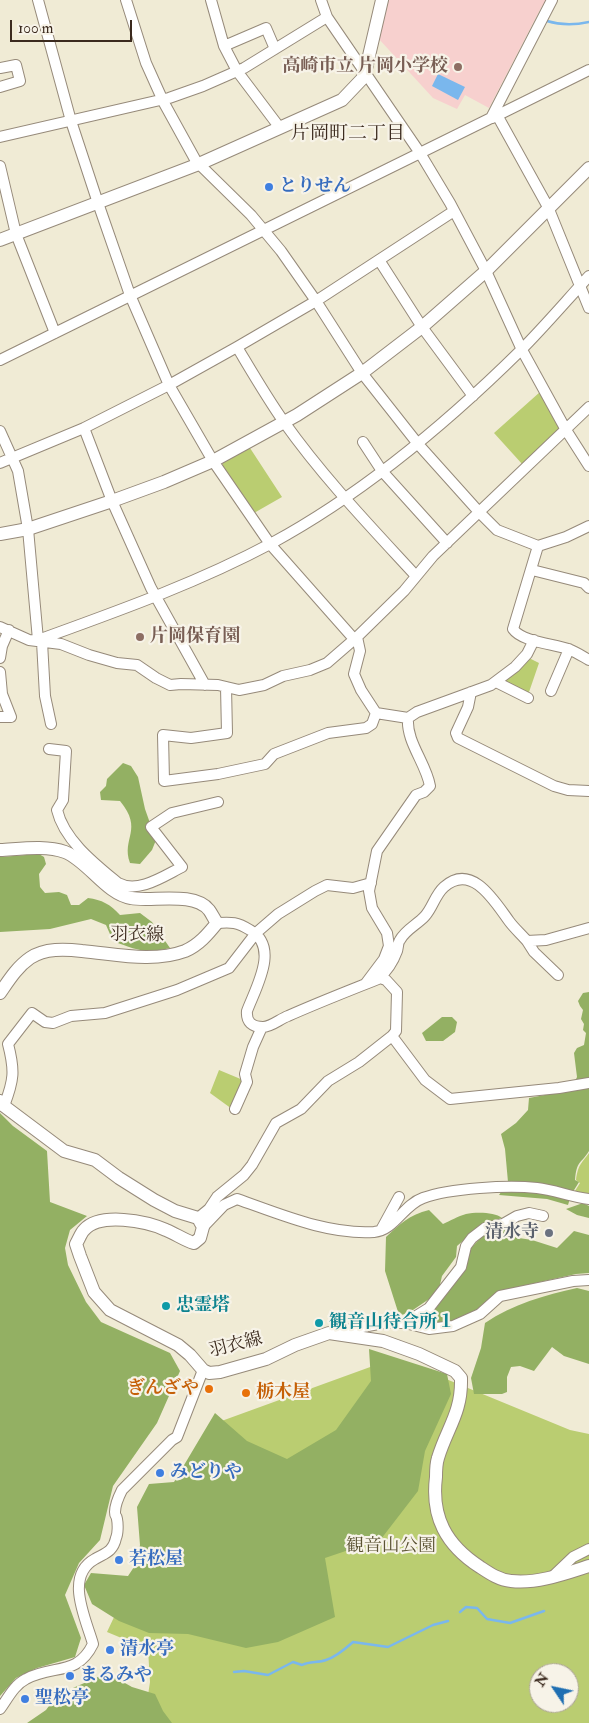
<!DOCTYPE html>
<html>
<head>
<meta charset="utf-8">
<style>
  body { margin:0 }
  #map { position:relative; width:589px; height:1723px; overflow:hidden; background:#f0ebd5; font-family:"IM FELL Double Pica",serif }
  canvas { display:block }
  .north { position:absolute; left:529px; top:1663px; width:50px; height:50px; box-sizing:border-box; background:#f7f3e8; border:1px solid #aca397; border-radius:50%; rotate:304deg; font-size:14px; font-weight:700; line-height:20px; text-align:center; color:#3b2a1e }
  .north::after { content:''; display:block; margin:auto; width:18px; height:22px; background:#1f6fb2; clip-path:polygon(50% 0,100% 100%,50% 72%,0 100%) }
  .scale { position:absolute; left:10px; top:20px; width:122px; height:22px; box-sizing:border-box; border:2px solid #3b2a1e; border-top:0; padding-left:6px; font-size:15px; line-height:18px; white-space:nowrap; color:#3b2a1e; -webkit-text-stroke:4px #f7f3e8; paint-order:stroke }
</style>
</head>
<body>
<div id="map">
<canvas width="589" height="1723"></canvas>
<div class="north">N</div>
<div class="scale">100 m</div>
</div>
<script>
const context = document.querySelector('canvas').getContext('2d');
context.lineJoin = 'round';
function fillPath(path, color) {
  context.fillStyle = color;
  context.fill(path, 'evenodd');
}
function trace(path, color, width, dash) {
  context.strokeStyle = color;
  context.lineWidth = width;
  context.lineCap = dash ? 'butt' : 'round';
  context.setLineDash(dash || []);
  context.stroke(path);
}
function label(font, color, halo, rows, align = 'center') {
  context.font = font + ' "IM FELL Double Pica","Noto Serif JP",serif';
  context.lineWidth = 4.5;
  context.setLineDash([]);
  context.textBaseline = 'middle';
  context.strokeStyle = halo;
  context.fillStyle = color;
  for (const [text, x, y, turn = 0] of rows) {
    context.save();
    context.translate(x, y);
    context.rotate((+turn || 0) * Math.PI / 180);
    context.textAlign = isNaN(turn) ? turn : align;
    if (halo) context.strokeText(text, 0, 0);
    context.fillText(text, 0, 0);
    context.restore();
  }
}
fillPath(new Path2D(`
  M 388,0 L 548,0 L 545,6 L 542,6 L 489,108 L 465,95 L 457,109 L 433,98 L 378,38 Z`), '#f7d0ce');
fillPath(new Path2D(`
  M 540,392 L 561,427 L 560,431 L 523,465 L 494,433 Z
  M 250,448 L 282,497 L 254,513 L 223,466 L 223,462 Z
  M 527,657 L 539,663 L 528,695 L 503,681 Z
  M 219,1070 L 243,1080 L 232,1109 L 210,1093 Z
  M 589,1153 L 589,1193 L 573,1194 L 580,1183 L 576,1180 C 578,1165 581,1164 589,1153 Z
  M 395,1358 L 570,1430 L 589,1434 L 589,1723 L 31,1723 L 148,1695 L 150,1682 L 148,1649 L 107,1632 L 149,1543 L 216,1423 ZM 539,1673 L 569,1673 L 569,1703 L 539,1703 Z`), '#bacd71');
fillPath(new Path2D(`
  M 123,763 L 131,766 L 138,777 L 145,809 L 156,840 L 152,850 L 140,864 L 130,863 C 121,838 144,830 120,801 L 101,800 L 100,792 L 106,786 L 107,779 Z
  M 39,854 L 44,857 L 46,864 L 39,874 L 40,887 L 45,893 L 59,892 L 67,895 L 71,905 L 79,905 L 88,898 C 102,900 110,904 120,915 L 140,913 L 152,922 L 170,948 C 146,954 136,950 113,941 L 106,925 L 91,919 L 50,929 L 0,932 L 0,857 Z
  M 589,992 L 589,1151 C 580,1165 577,1160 575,1180 L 579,1182 L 571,1195 L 568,1205 L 547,1199 L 499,1195 L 508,1182 L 505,1149 L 501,1134 L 516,1123 L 528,1110 L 529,1098 L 571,1090 L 577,1077 L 574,1053 L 577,1048 L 584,1045 L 586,1033 L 583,1030 L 584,1024 L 581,1019 L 583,1010 L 580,1006 L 578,1001 L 583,993 Z
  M 442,1017 L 452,1017 L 457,1022 L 455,1032 L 443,1041 L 426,1041 L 422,1033 Z
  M 0,1113 L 13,1126 L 47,1151 L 50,1202 L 87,1216 L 70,1230 L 65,1248 L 68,1265 L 86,1302 L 101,1322 L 170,1353 L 180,1371 L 157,1423 L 113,1486 L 100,1540 L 79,1563 L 65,1595 L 81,1638 L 75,1657 L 37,1668 L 16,1678 L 0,1696 Z
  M 583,1203 L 589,1206 L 589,1218 L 577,1215 L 566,1209 Z
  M 429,1210 L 443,1224 C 450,1221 458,1216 466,1214 C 476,1212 495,1212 502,1218 L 482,1224 L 457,1246 L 456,1257 L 442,1276 L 438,1293 L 407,1314 L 399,1315 L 385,1271 L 386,1237 C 400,1224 409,1215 429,1210 Z
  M 511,1225 L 519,1238 L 532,1240 L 557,1248 L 574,1231 L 589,1235 L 589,1273 L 576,1274 L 504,1290 L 481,1309 L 451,1322 L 430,1324 L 413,1322 L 433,1312 L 465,1269 L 471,1248 L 485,1233 Z
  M 577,1288 L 589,1291 L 589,1364 L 564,1356 L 552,1347 L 534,1371 L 520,1366 L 511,1367 L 507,1377 L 507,1392 L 502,1394 L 474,1394 L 471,1378 L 481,1348 L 485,1323 C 513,1304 545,1295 577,1288 Z
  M 369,1349 L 447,1374 L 451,1394 L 425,1451 L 418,1491 L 381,1539 L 325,1558 L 335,1617 L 278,1642 L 246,1648 L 188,1634 L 149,1633 L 119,1621 L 92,1604 L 84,1585 L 91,1573 L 128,1576 L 136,1564 L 140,1545 L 137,1507 L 149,1484 L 174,1482 L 215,1413 L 247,1441 L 287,1459 L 336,1430 L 371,1381 Z
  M 107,1673 L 132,1687 L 155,1694 L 163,1711 L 172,1723 L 27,1723 L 46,1710 L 57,1695 Z`), '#93b063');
fillPath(new Path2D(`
  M 438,74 L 465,87 L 458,100 L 432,86 Z`), '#7ab7ed');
trace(new Path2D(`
  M 547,21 C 560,25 575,25 589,22
  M 460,1612 L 466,1607 L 477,1608 L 487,1619 L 510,1623 L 544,1611
  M 234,1672 L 244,1671 L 268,1675 L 293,1662 L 302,1665 C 310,1661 318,1663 326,1660 C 336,1657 345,1649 353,1642 L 388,1647 L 433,1625 L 448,1621`), '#7ab7ed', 2.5);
const minor = new Path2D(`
  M 38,0 L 71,121 L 98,203 L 130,295 L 169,385 L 213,461 L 270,544 L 354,639
  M 126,0 L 146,63 L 164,103 L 196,161 L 251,215 L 281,251 L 316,301 L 362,373 L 418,444 L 479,512 L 497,530 L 538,546 L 566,537 L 589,526
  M 211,0 L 224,46 L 237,71 L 280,128
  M 321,0 L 327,17 L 420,153 L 450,203 L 486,271 L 522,350 L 566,430 L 589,466
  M 224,46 L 266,28 L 275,49
  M 0,68 L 16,65 L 20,81 L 0,87
  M 497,115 L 548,207 L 589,308
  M 492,118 L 589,70
  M 0,137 L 169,98 L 203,86 L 244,68 L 327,17
  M 0,166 L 16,234 L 55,333
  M 379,260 L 422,327 L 473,396
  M 237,347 C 252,372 267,398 284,422 C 323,477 370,526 416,576
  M 0,360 L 491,118 L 552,0
  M 84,428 L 112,501 L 151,588 L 205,685
  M 0,431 L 18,471 L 28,529 L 38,640 C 118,611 197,583 272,543 C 364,493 446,424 520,351 C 544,327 566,301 589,276
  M 363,442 L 382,471 L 447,543
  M 0,463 L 84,428 L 169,385 L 237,347 L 316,301 L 454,211
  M 538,546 L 513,629 C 522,642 554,644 568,649 C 576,652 582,656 589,660
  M 532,570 L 584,583 L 589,588
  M 0,627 L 29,640 L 61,644 L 89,655 L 117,663 L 137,665 L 156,678 L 170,685 L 181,684 L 218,685 L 239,690 L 264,685 L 283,676 L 310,670 L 327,663 L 357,637 L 404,591 L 433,556 L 589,407
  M 42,642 L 45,696 L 51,724
  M 0,658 L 2,646 L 9,630
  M 0,672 L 2,694 L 11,717 L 0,717
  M 496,682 L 528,698
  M 226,687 L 227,733 L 191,738 L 163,735 L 164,781 L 218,774 L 265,764 L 274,754 L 328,733 L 366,728 L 372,724 L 376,713 L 361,690 L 354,674 L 360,651 L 357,637
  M 551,691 L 569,649
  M 471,692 L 468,707 L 456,733 L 458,738 L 554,786 L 568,790 L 589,791
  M 376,713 L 408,718
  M 49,749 L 66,751 L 63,800 L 57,810 C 64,840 95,864 118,883 L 114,887
  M 118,883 C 138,894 164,876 182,867 L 151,827 L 172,813 L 218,802
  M 217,923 C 232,922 237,922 250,930 C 280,947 256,987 247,1011 C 246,1022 252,1027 263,1027 C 271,1027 280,1019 288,1016 C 317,1003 348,991 378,979 C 386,972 393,962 397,951 C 398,948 398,942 400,940 C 405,930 418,924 425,916 C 433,907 435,895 444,887 C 472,862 495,902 509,921 C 514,928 521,934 527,941 L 546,940 L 589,928
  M 527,941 L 534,952 L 558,975
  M 366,983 L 384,959 L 389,946 L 387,933 L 372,908 L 369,891 L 377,851 L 416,795 L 424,792 L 430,786 C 426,763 406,742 408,718 L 417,712 L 491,685 L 515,667 L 527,654 L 534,640
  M 392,1036 L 425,1080 L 450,1099 L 559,1088 L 589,1083
  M 4,1106 C 14,1080 15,1071 8,1044 L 32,1013 L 45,1022 L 53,1023 L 71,1016 L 105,1013 L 177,990 L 229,968 L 256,933 L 278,914 L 315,891 L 327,885 L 353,888 L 371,883
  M 235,1109 L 247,1082 L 245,1074 L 253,1047 L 262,1027
  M 198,1218 L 209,1209 L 217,1197 L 244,1175 L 252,1165 L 276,1123 L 301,1109 L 328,1081 L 359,1062 L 392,1036 L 396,1031 L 397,992 L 386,980 L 380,978
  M 203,1227 L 224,1205 L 237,1199 C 280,1214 328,1235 374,1232 C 395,1230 403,1205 423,1198 C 450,1188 508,1185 537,1188 C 555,1190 571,1197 589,1199
  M 381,1230 L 399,1197
  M 405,1323 L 429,1308 L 461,1267 L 466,1246 L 472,1238 L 485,1228 L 503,1224 L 517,1216 L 529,1213 L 543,1216
  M 335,1332 L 384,1323 L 405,1323 L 429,1329 L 453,1326 L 480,1314 L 500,1296 L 573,1281 L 589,1280
  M 552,1577 L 573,1557 L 589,1549
  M 0,1709 C 8,1698 14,1685 26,1679 C 53,1664 77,1677 93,1644 C 86,1619 64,1576 95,1559 C 105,1553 113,1552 116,1538 C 118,1534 118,1524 117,1519 C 116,1514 115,1517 115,1512 C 115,1504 119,1496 122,1490 L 172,1440 L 177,1437 L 203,1370`);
const tertiary = new Path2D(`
  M 0,240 L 199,164 L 342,100 L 362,79 L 365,73 L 382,0
  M 0,534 L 28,529 L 112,501 L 164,482 L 213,461 L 297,415 L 362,373 L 422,327 L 486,271 L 589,168
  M 0,850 C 20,849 46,845 65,852 C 88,861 106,894 131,898 C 151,902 194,891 209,910 C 212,914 214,919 217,923 C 208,934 199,945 185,951 C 153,963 116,954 82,951 C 65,949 45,948 30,958 C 17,967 9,980 0,993
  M 0,1101 L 4,1106 L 64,1151 L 95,1160 L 119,1178 L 154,1200 L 175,1211 L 198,1218 L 203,1227 L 200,1238 L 194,1243 C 184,1240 176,1234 166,1230 C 146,1221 100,1212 84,1230 C 81,1233 79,1239 76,1244 L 80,1256 L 94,1292 L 110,1310 L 178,1345 L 190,1355 L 203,1370 L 209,1373 L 220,1372 L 266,1359 L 295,1345 L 329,1333 L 383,1341 L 419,1354 L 455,1371 L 461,1378 C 462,1413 447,1428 438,1458 C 436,1464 436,1471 436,1477 C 431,1517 446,1545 480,1567 C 489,1573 499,1580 511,1581 C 537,1584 564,1574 589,1566`);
trace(minor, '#968a7a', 12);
trace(tertiary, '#968a7a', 14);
trace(minor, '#fff', 10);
trace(tertiary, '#fff', 12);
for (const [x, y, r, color] of [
  [458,67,5,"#8d6e63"],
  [269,187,5,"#3f7fe0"],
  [140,637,5,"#8d6e63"],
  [549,1233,5,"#6b7280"],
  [166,1306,5,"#0f9aa8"],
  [319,1323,5,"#0f9aa8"],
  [209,1389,5,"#e8710a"],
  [246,1393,5,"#e8710a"],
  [160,1473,5,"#3f7fe0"],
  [119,1560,5,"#3f7fe0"],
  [110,1650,5,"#3f7fe0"],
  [70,1676,5,"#3f7fe0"],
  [25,1699,5,"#3f7fe0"]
]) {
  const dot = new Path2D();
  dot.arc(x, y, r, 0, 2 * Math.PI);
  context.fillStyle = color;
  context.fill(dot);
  trace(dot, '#f7f3e8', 2);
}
label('bold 18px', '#785e54', '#f7f3e8', [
  ["高崎市立 片岡小学校",448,67],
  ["片岡保育園",150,637,"left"]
], 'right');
label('bold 18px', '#366cbe', '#f7f3e8', [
  ["とりせん",279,187],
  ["みどりや",170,1473],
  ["若松屋",129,1560],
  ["清水亭",120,1650],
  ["まるみや",80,1676],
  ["聖松亭",35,1699]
], 'left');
label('18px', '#3b2a1e', '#f7f3e8', [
  ["羽衣線",137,936,1],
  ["羽衣線",236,1346,-14]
]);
label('bold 18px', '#5b616d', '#f7f3e8', [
  ["清水寺",539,1233]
], 'right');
label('bold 18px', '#0d838f', '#f7f3e8', [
  ["忠霊塔",176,1306],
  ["観音山待合所１",329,1323]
], 'left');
label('bold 18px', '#c56008', '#f7f3e8', [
  ["ぎんざや",199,1389],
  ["栃木屋",256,1393,"left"]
], 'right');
label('18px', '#5b5333', '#f7f3e8', [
  ["観音山公園",391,1547]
]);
label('19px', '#3b2a1e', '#f7f3e8', [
  ["片岡町二丁目",348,135]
]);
</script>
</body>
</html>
